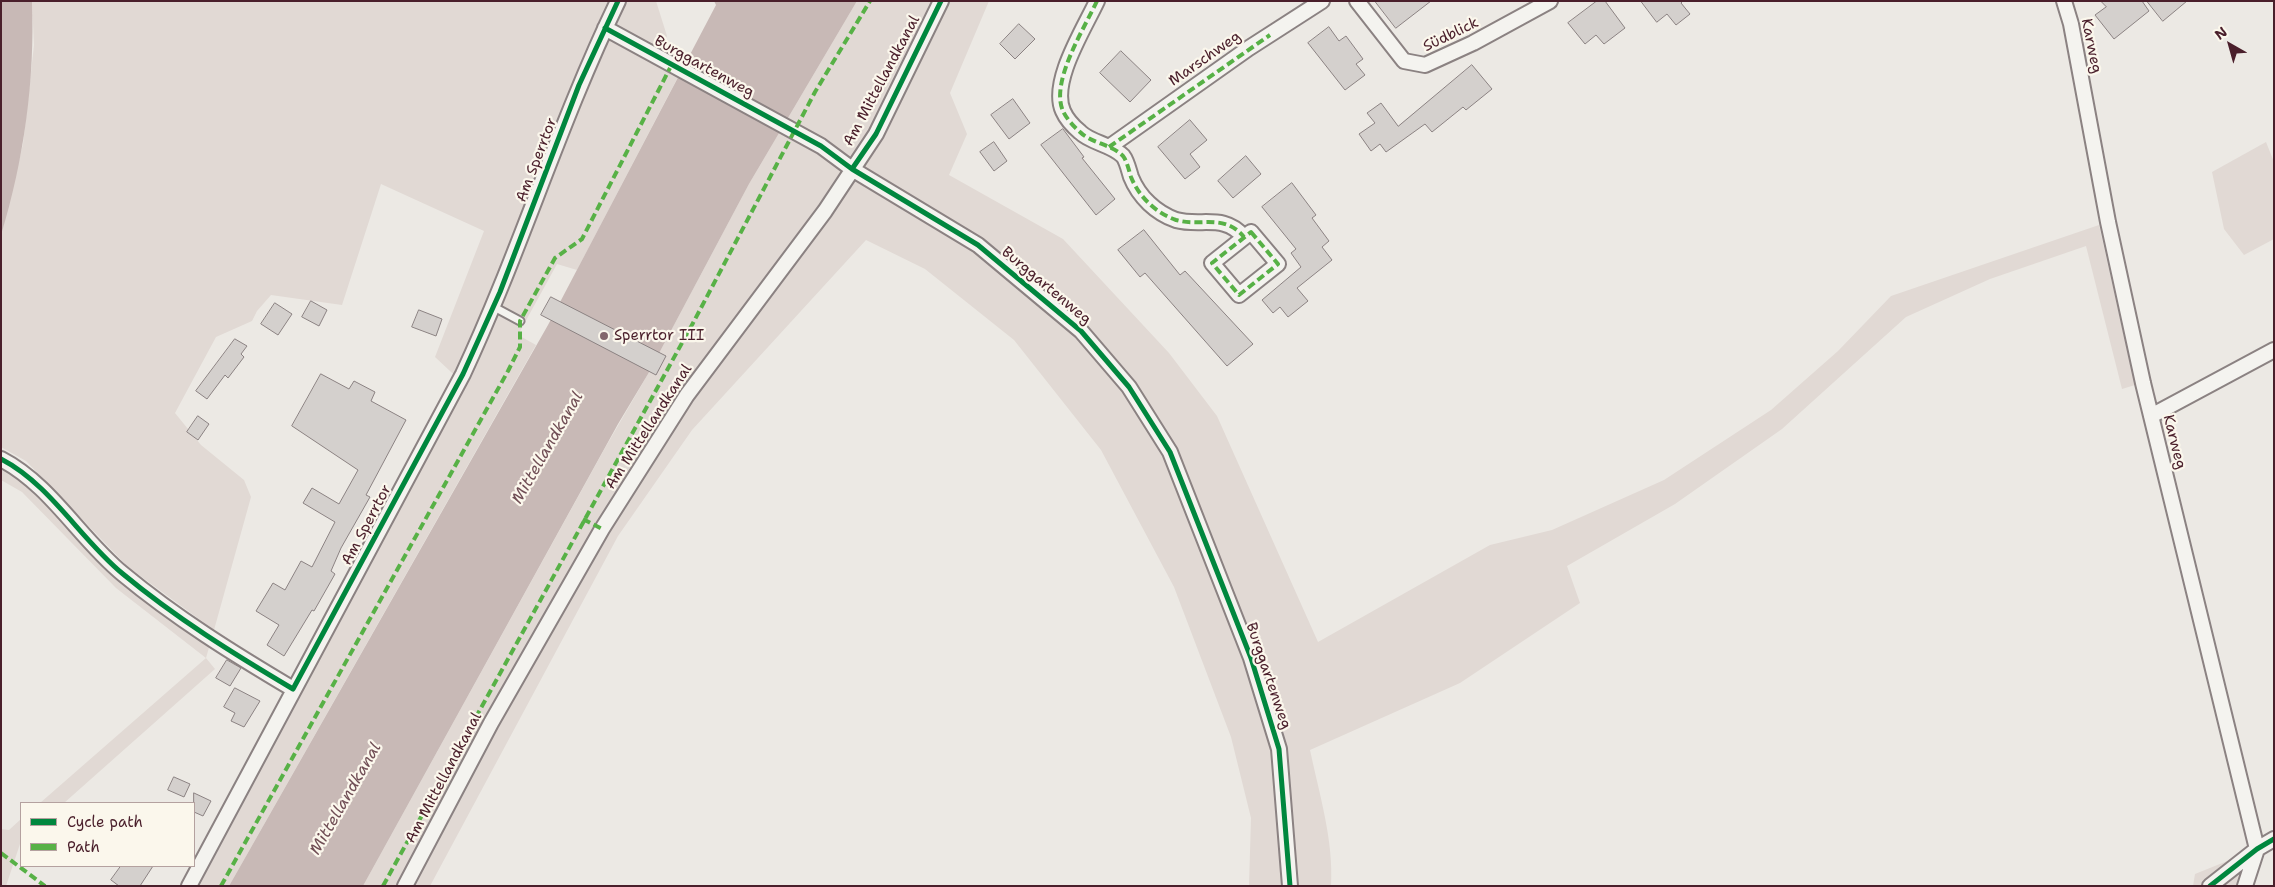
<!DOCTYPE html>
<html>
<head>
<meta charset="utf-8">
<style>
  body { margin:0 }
  #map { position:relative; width:2275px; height:887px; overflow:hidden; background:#ece9e4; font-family:"Shantell Sans",sans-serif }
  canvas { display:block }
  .frame { position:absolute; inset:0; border:2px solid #4a1f2b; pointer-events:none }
  .legend { position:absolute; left:20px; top:802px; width:175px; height:65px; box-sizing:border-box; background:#fbf7ec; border:1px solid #b4a19f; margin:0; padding:6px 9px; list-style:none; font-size:15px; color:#4a1f2b }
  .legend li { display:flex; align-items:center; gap:10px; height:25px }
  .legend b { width:25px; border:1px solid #b4a19f }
  .north { position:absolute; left:2205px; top:20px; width:50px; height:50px; -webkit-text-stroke:4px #fbf7ec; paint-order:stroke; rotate:322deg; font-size:14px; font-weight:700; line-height:20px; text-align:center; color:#4a1f2b }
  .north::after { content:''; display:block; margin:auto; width:18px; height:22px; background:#4a1f2b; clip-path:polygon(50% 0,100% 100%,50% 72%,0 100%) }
</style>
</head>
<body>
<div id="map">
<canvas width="2275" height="887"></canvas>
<div class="frame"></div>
<ul class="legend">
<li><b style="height:6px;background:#00873e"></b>Cycle path</li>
<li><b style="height:6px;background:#57b146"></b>Path</li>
</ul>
<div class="north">N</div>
</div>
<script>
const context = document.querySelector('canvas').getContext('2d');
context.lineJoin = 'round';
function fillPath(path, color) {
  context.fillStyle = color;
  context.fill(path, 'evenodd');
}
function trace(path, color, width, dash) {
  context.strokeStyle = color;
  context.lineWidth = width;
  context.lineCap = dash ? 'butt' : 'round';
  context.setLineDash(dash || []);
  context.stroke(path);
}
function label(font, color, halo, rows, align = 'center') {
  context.font = font + ' "Shantell Sans",sans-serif';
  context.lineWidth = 4.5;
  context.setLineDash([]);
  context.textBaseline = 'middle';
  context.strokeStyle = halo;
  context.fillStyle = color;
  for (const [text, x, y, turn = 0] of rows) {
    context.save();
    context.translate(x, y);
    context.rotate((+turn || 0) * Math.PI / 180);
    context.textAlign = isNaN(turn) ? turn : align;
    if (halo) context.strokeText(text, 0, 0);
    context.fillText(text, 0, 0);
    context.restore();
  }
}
fillPath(new Path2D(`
  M 32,1 L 656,1 L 667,36 L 657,61 L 680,73 L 577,270 L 557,264 L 518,335 L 536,345 L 229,886 L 196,886 L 465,385 L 435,357 L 484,231 L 381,184 L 342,305 L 271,295 L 257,311 L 252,321 L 216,337 L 175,413 L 201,445 L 244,480 L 251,497 L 214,630 L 128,567 L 26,461 L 1,447 L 1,235 L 23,144 L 34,45 Z
  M 857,1 L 989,1 L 950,93 L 967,134 L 949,175 L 1063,239 L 1169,353 L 1217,416 L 1318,642 L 1490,545 L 1552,530 L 1664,480 L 1771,410 L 1838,351 L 1891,296 L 2099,225 L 2135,385 L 2122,389 L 2086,246 L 1990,279 L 1906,317 L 1782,429 L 1675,504 L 1567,566 L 1580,603 L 1460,683 L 1310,750 C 1319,793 1334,841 1331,886 L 1249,886 L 1251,818 L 1231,737 L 1174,587 L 1101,450 L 1014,340 L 925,269 L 866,240 L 692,430 L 618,536 L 430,886 L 363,886 L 605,448 L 648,374 L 749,184 Z
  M 2266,142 L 2274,162 L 2274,239 L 2244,255 L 2224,229 L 2212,172 Z
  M 1,464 L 23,477 L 210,644 L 206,658 L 215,669 L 64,803 L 40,803 L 206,658 L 116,588 L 22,492 L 1,480 Z
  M 21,819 L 21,841 L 6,886 L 1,886 L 1,829 L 9,830 Z
  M 2257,849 L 2245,886 L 2193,886 L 2195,874 Z`), '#e1d9d4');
fillPath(new Path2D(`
  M 1,1 L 32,1 C 35,80 24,160 1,235 Z
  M 714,1 L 857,1 L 749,184 L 648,374 L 618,424 L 363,886 L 229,886 L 548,325 L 716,5 Z`), '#c8b9b6');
const building = new Path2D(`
  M 1375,1 L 1431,1 L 1396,28 Z
  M 1597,1 L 1605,1 L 1625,28 L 1604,44 L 1596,35 L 1585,44 L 1568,23 Z
  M 1641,1 L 1683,1 L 1681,3 L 1690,14 L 1676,25 L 1667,14 L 1657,22 Z
  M 2101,1 L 2142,1 L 2149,11 L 2114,39 L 2095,15 L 2106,7 Z
  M 2147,1 L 2187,1 L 2163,21 Z
  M 1019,24 L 1035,39 L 1015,59 L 1000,44 Z
  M 1329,27 L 1339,41 L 1346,36 L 1363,59 L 1356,64 L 1365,75 L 1345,90 L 1308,43 Z
  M 1121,51 L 1151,80 L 1130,102 L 1100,73 Z
  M 1472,65 L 1492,89 L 1466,110 L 1463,107 L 1432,132 L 1425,124 L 1386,152 L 1380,144 L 1371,151 L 1359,134 L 1375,123 L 1367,113 L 1381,103 L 1398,126 Z
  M 1013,99 L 1030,123 L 1009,139 L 991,115 Z
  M 1190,120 L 1207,140 L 1190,154 L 1200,167 L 1185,179 L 1158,147 Z
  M 1063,129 L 1084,157 L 1082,158 L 1115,199 L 1096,215 L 1041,145 Z
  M 994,142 L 1007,161 L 994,171 L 980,152 Z
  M 1246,156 L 1261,174 L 1233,198 L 1218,181 Z
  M 1292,183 L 1316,215 L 1312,218 L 1329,241 L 1322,247 L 1332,260 L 1297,288 L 1308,301 L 1288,317 L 1280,307 L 1273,313 L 1262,300 L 1301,267 L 1291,253 L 1296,249 L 1262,207 Z
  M 1144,230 L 1180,275 L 1185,271 L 1253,344 L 1227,366 L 1145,273 L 1140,277 L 1118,250 Z
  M 551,297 L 666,356 L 656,375 L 541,315 Z
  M 311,301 L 327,310 L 319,326 L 302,317 Z
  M 275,303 L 292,314 L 278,335 L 261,324 Z
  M 419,310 L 442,319 L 436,336 L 412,327 Z
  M 235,339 L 247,346 L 241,354 L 244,357 L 228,378 L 225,375 L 207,399 L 196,391 Z
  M 321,374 L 349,389 L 354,381 L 375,392 L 371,401 L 406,420 L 366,495 L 370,497 L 341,548 L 331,571 L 335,574 L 314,611 L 312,610 L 284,656 L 267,645 L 279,625 L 256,611 L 273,583 L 285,590 L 301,561 L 312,567 L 335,522 L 303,503 L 312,488 L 339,504 L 358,470 L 292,426 Z
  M 198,416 L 209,424 L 198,440 L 187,432 Z
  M 227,660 L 241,668 L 230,686 L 216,678 Z
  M 235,688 L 260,701 L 244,727 L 231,721 L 235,713 L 224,707 Z
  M 174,777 L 190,784 L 184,797 L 168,790 Z
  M 194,793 L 211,801 L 203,816 L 194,812 Z
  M 121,866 L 153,866 L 140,886 L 119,886 L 111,880 Z`);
fillPath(building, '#d4d0cd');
trace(building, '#8b8282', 1);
const service = new Path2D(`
  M 494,307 L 520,321`);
const minor = new Path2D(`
  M 1097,1 C 1084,29 1050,82 1063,111 C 1066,118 1074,127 1080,132 C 1091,143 1111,144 1123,156 C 1127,161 1129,171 1131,177 C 1139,197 1156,213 1176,220 C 1201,227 1224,213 1244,237
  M 1357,1 L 1404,61 L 1425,65 L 1473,43 L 1550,1
  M 2064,1 L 2071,24 L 2108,222 L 2143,383 L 2257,849 L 2245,886
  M 605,28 L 821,146 L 852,169 L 978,245 L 1081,331 L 1129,387 L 1170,452 L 1251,658 L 1279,749 L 1290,886
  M 1109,147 L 1249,48 L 1322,1
  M 1251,232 L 1278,264 L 1239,295 L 1212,263 Z
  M 2151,416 L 2274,350
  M 1,459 C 51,485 80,539 123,574 C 176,618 234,654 293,689
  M 189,886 L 463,374 C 520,252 559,123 618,1
  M 405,886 L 491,723 L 602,529 L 687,395 L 825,211 L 876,134 L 941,1
  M 2210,886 L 2257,849 L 2274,839`);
trace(service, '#8b8282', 11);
trace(minor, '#8b8282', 18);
trace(service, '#f4f3ef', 7);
trace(minor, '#f4f3ef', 14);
trace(new Path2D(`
  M 1097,1 C 1084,29 1050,82 1063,111 C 1066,118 1074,127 1080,132 C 1091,143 1111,144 1123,156 C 1127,161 1129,171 1131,177 C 1139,197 1156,213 1176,220 C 1201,227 1224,213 1244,237
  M 1109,147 L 1270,35
  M 1251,232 L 1278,264 L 1239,295 L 1212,263 Z
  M 583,519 L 602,529
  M 1,853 L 45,886
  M 221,886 L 508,371 L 520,347 L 520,321 L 555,258 L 582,239 L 670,68
  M 383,886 L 693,323 L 815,92 L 870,1`), '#57b146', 4, [8, 4]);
trace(new Path2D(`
  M 605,28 L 821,146 L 852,169 L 978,245 L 1081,331 L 1129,387 L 1170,452 L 1251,658 L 1279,749 L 1290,886
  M 852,169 L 876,134 L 941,1
  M 1,459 C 51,485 80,539 123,574 C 176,618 234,654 293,689 L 463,374 L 500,292 L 579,85 L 618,1
  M 2210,886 L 2257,849 L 2274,839`), '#00873e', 5);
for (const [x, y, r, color] of [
  [604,336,5,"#83666c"]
]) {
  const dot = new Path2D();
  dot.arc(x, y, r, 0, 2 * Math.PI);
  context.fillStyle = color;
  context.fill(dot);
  trace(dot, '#fbf7ec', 2);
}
label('15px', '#4a1f2b', '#fbf7ec', [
  ["Südblick",1451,35,-26],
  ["Karweg",2091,46,79],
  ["Marschweg",1205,59,-35],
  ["Burggartenweg",704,67,29],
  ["Am Mittellandkanal",882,81,-62],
  ["Am Sperrtor",537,160,-69],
  ["Burggartenweg",1046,286,40],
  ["Am Mittellandkanal",649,427,-57],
  ["Karweg",2174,442,76],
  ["Am Sperrtor",367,525,-62],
  ["Burggartenweg",1268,676,71],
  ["Am Mittellandkanal",444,778,-62]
]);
label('15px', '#4a1f2b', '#fbf7ec', [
  ["Sperrtor III",614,336]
], 'left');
label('italic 16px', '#704e55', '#fbf7ec', [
  ["Mittellandkanal",548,448,-60],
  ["Mittellandkanal",346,799,-60]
]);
</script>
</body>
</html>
